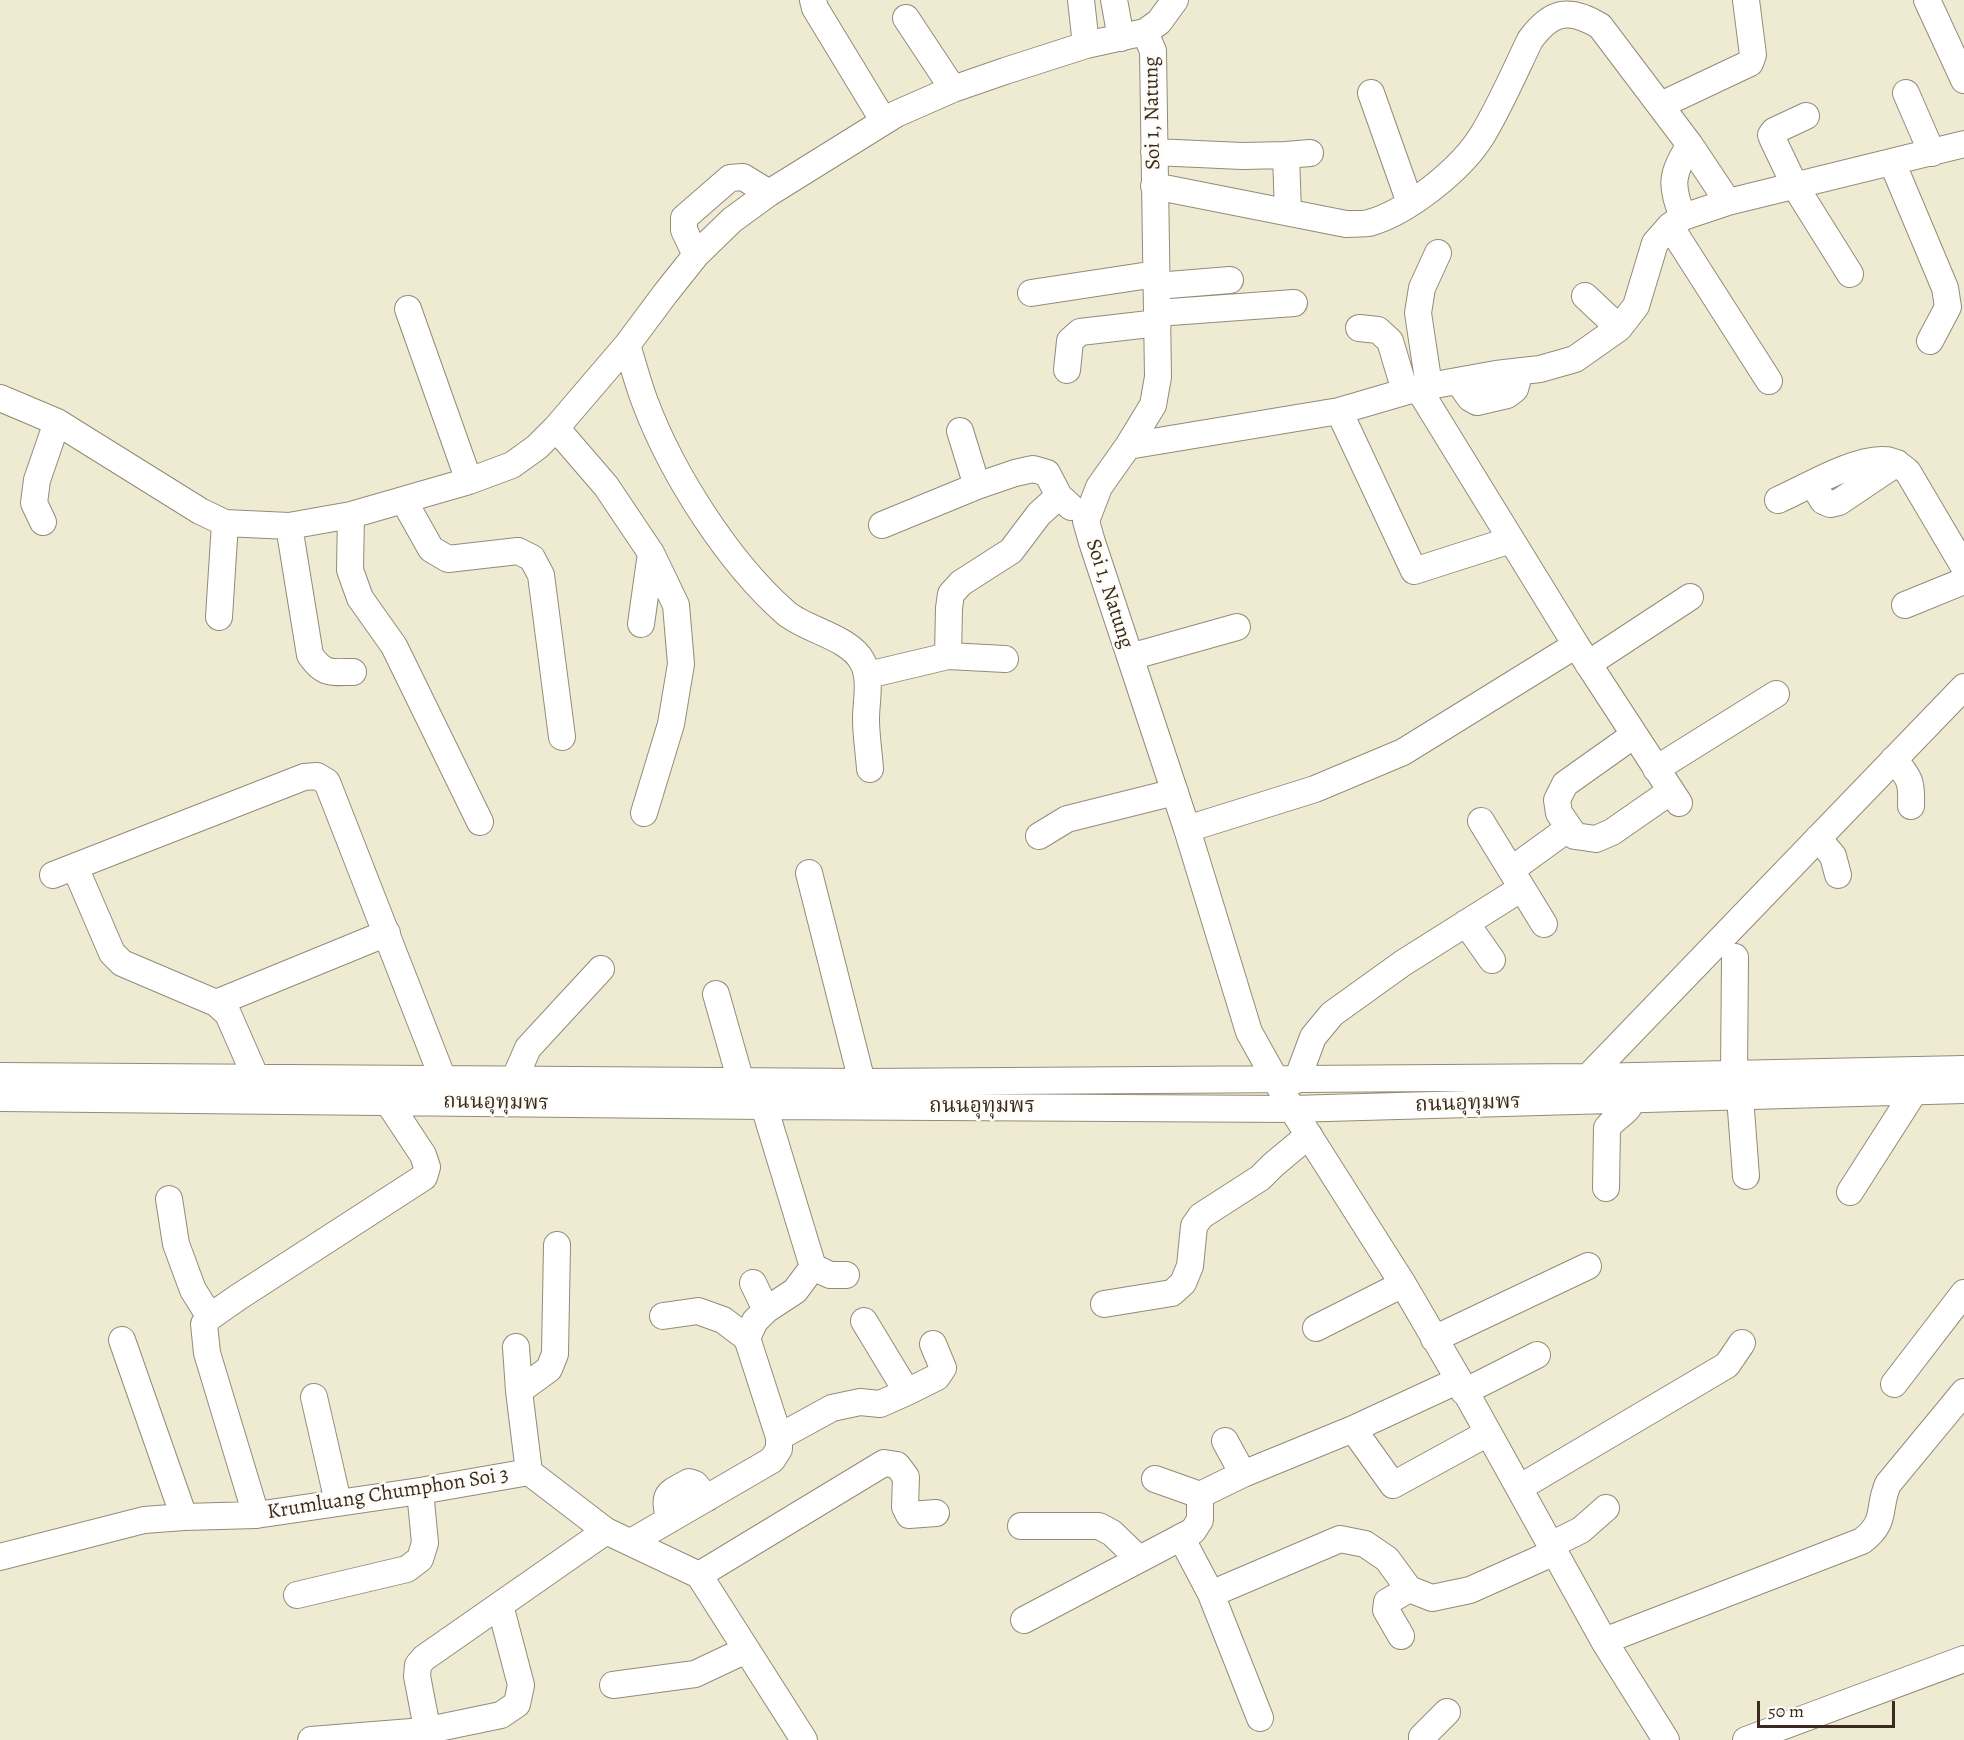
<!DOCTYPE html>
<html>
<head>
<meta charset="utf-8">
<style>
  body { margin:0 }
  #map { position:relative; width:1964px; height:1740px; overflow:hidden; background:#efebd3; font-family:Alegreya,serif }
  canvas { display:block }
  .scale { position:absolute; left:1757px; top:1701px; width:138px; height:27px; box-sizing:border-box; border:3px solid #3b2a1e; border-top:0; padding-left:8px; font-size:18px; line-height:21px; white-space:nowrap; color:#3b2a1e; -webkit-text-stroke:4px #fdfcf7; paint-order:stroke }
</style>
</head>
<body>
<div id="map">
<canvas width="1964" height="1740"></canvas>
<div class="scale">50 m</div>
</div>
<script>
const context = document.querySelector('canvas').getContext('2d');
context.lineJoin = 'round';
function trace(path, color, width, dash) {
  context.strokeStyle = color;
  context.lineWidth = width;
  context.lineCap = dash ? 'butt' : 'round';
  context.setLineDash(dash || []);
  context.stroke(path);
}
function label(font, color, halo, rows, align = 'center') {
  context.font = font + ' Alegreya,"Noto Serif Thai",serif';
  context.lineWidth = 5;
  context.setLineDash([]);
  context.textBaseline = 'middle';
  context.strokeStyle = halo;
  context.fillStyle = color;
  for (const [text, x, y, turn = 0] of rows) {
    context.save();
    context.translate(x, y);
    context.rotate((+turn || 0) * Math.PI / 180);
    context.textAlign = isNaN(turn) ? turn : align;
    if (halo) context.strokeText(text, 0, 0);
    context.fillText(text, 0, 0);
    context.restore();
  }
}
const minor = new Path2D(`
  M 813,0 L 815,8 L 883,120
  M 1081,0 L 1086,45
  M 1114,0 L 1121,38
  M 1927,0 L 1964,80
  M 906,18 L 953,89
  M 1145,32 L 1153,51 L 1158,377 L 1153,405 L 1128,446 L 1099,487 L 1086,521 L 1092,542 L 1187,829 L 1249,1032 L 1292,1109 L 1403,1284 L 1459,1380 L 1604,1641 L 1666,1740
  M 1371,93 L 1410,203
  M 1906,93 L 1932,153
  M 1661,105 L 1750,63 L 1753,55 L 1746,0
  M 1806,116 L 1774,131 L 1771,135 L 1773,140 L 1795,186 L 1850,274
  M 1154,152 L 1242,156 L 1286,155 L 1288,212
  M 1286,155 L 1310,153
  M 1892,162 L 1945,288 L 1948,307 L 1930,341
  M 1154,186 L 1346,224 C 1353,224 1362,224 1369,223 C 1408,212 1462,169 1483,134 C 1501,104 1515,71 1530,40 C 1551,11 1569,7 1600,26 L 1690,145 L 1728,202
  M 1683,217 C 1670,186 1671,173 1690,145
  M 1670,226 L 1769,381
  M 696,255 L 684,230 L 684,218 L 730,178 L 743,177 L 769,193
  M 1156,286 L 1230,280
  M 1031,293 L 1156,274
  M 1585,296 L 1619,328
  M 408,309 L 469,481
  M 1157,313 L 1294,303
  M 1359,328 L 1378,330 L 1390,341 L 1405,391
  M 627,345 C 633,364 638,384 645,402 C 672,474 728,562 786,613 C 806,630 849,637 862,661 C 872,678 866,701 866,719 C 866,736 869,753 870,769
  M 1067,370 L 1070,341 L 1080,332 L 1158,323
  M 1458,381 L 1470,398 L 1477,402 L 1507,395 L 1515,389 L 1520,371
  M 1429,386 L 1418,313 L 1422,288 L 1438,253
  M 1418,388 L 1576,645 L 1679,803
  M 0,398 L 57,422 L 200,511 L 225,523 L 289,526 L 351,515 L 469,481 L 512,465 L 537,447 L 556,428 L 627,345 L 665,294 L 696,255 L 732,220 L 769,193 L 896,114 L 953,89 L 1005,71 L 1086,45 L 1145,32 L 1159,22 L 1175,0
  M 1339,411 L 1414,571 L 1511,540
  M 556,428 L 606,486 L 651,553 L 676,605 L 681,664 L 671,724 L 644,813
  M 960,431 L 977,486
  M 1128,446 L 1339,411 L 1418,388 L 1496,374 L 1540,369 L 1575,359 L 1619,328 L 1636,306 L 1655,243 L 1670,226 L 1683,217 L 1728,202 L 1964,144
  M 1813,484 L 1823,501 L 1830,504 L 1839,502 L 1897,463
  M 1778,500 C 1805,488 1855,458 1884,460 C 1894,460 1901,466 1908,472 L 1964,567
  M 404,501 L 431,549 L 448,559 L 518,551 L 532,558 L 541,575 L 562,737
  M 351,515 L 350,570 L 360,598 L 394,646 L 480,822
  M 43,522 L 34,503 L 37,480 L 57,422
  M 882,525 L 977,486 L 1015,473 L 1033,469 L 1047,473 L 1059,496 L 1071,507
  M 289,526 L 310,655 C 324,675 330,672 353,672
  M 1905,605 L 1964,581
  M 219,617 L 225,523
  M 641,624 L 651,553
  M 948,656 L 1005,659
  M 1130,657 L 1237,627
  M 1588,664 L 1690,597
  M 868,675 L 948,656 L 949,608 L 951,594 L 961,583 L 1011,551 L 1039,514 L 1059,496
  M 1634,735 L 1565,784 L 1557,800 L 1559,813 L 1575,836 L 1596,839 L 1612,832 L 1671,791
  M 1894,759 C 1910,779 1912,781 1911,806
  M 1656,769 L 1776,694
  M 1481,821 L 1544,924
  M 1187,829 L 1315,789 L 1403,752 L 1576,645
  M 1039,836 L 1067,819 L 1175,792
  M 1818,838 L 1833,856 L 1838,875
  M 75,867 L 112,953 L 122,963 L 216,1003 L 228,1014 L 256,1078
  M 1511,870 L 1569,828
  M 809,873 L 862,1082
  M 53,875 L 304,777 L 317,776 L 327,782 L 443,1079
  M 1466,923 L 1492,960
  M 716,994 L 741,1082
  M 216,1003 L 387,933
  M 1734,1074 L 1735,957
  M 0,1076 L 862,1082 L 1588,1077 L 1964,1069
  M 1588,1077 L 1964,687
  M 514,1080 L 528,1048 L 601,969
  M 1297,1080 L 1313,1037 L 1332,1014 L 1403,963 L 1522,888
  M 1740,1097 L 1746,1176
  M 0,1098 L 764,1106 L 1292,1109 L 1964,1090
  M 1606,1188 L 1607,1128 C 1615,1117 1628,1113 1633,1099
  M 1850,1192 L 1914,1092
  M 169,1199 L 176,1244 L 193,1290 L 210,1317
  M 813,1267 L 830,1275 L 846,1275
  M 753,1283 L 766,1310
  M 1104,1304 L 1172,1293 L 1183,1283 L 1190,1266 L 1194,1226 L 1201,1216 L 1260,1178 L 1273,1165 L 1309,1135
  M 663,1316 L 698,1311 L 723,1320 L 747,1338
  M 864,1321 L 907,1392
  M 1316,1328 L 1403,1284
  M 1434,1339 L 1588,1266
  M 122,1340 L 184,1517
  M 516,1347 L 519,1391
  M 1894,1384 L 1964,1293
  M 1464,1392 L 1537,1355
  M 314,1397 L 338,1502
  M 1353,1429 L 1393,1485 L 1488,1433
  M 779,1437 L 832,1408 L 860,1402 L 880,1404 L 907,1392 L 937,1377 L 943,1368 L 933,1344
  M 1225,1441 L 1243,1474
  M 529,1472 L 519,1391 L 549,1369 L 555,1354 L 557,1245
  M 1155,1479 L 1200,1495
  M 1519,1488 L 1727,1365 L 1742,1343
  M 256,1515 L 207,1353 L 204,1324 L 210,1317 L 237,1298 L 424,1177 L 427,1167 L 423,1155 L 388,1102
  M 669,1520 C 664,1493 665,1495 689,1482 L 695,1484 L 707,1498
  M 1021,1526 L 1099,1526 L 1112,1533 L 1138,1558
  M 1181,1537 L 1211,1594 L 1340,1539 L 1365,1544 L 1387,1559 L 1409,1589 L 1432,1598 L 1470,1590 L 1555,1552
  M 631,1542 L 772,1460 L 779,1449 L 779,1437 L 747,1338 L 755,1321 L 766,1310 L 795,1291 L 813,1267 L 764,1106
  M 1551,1545 L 1581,1530 L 1606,1508
  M 0,1557 L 144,1520 L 184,1517 L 256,1515 L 420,1491 L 529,1472 L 606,1531 L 699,1575 L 804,1740
  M 699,1575 L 884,1463 L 897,1465 L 906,1477 L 905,1507 L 909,1515 L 936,1513
  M 1211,1594 L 1260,1718
  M 297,1595 L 407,1569 L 420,1559 L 425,1543 L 420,1491
  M 1024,1620 L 1193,1531 L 1200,1520 L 1200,1495 L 1243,1474 L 1353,1429 L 1459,1380
  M 1401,1636 L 1386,1610 L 1387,1602 L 1409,1589
  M 1604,1641 L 1862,1541 C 1888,1521 1877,1509 1888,1484 L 1964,1392
  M 613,1685 L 695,1674 L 746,1650
  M 424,1731 L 501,1715 L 517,1704 L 521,1685 L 500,1605
  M 311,1740 L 424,1731 L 426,1723 L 417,1676 L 418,1665 L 424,1658 L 606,1531
  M 1422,1740 L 1422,1737 L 1447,1712
  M 1746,1740 L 1964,1659`);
trace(minor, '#958a78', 28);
trace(minor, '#fff', 26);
label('21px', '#3b2a1e', '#fdfcf7', [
  ["Soi 1, Natung",1153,113,-91],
  ["Soi 1, Natung",1109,594,72],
  ["ถนนอุทุมพร",496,1103,1],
  ["ถนนอุทุมพร",1468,1104,-2],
  ["ถนนอุทุมพร",982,1107],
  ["Krumluang Chumphon Soi 3",388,1494,-9]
]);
</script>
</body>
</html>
